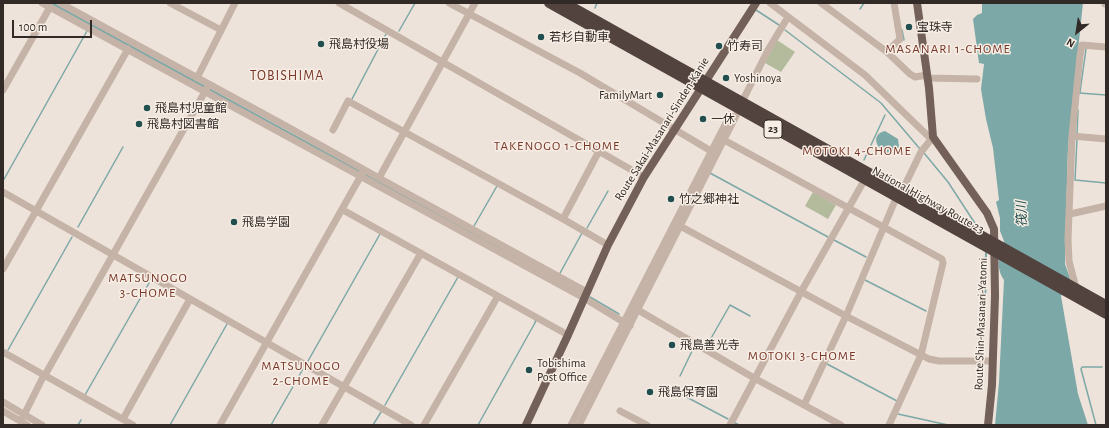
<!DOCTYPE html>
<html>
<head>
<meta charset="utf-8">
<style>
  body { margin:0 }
  #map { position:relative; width:1109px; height:428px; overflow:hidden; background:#eee3da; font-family:"Alegreya Sans",sans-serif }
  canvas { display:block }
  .frame { position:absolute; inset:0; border:4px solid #322a27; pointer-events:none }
  .north { position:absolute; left:1057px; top:12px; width:40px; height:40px; -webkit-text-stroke:3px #f7eee5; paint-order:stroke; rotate:210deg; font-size:11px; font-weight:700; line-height:16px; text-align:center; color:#322a27 }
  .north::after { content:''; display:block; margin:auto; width:14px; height:18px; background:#322a27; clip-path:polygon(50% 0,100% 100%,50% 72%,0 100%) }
  .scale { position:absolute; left:12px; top:20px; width:80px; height:18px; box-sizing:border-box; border:2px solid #322a27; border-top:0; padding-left:5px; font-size:12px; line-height:14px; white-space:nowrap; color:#322a27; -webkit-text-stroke:3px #f7eee5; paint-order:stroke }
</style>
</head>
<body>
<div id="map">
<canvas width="1109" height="428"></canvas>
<div class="frame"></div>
<div class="north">N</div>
<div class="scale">100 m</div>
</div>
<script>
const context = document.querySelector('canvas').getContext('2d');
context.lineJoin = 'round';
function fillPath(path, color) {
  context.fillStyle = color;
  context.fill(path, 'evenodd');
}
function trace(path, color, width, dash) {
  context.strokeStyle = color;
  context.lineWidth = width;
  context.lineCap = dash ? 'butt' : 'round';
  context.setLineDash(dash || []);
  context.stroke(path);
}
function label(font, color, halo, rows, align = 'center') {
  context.font = font + ' "Alegreya Sans","Noto Sans JP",sans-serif';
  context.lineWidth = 3;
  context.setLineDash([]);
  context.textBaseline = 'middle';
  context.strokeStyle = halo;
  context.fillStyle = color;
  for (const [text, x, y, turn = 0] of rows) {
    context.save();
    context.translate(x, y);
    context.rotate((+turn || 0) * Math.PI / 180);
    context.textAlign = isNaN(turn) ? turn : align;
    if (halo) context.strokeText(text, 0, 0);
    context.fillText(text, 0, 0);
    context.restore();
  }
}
fillPath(new Path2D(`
  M 777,40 L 795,52 L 781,72 L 765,63 Z
  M 813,192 L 836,205 L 828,219 L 805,206 Z`), '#b3bb9c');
fillPath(new Path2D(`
  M 49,3 L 54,3 L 582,292 L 581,295 Z
  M 982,3 L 1083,3 L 1068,147 L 1065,252 L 1065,264 L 1070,278 L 1061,296 L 1078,394 L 1088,425 L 995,425 L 999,382 L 1004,280 C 995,266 999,255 1004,241 L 1000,231 L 1000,218 L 996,202 L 999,200 L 993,148 L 986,119 L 981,89 L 984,64 L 979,63 L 973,19 L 977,15 L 982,13 Z
  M 885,131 L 898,139 L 899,147 L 893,153 C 880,156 867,135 885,131 Z
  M 985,252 L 987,253 C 987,289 986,322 980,357 L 978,357 L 983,330 Z`), '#7ca8a7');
trace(new Path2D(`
  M 595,8 L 597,3
  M 860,9 L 864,3
  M 756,10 L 779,25
  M 785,30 L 881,103 L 920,149
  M 902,30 L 904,40
  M 399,31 L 415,3
  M 1080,92 L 1086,49
  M 1079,93 L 1106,95
  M 352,99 L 386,34
  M 1077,134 L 1078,110
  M 1077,139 L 1075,180 L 1106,183
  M 924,153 L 948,182 L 978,228
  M 864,160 L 885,115
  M 710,173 L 828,237
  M 3,181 L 87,31
  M 474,226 L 497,186
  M 78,227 L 123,147
  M 587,228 L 608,191
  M 834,240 L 866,257
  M 559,275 L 582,233
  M 865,280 L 926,311
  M 590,297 L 619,314
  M 706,347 L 730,305 L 750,316
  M 8,350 L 72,237
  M 308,361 L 380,234
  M 827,364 L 897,401
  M 680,376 L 693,349
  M 677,392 L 728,419
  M 85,395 L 149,283
  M 385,405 L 458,277
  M 898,414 L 948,425
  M 735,423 L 739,425
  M 78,425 L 81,420
  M 170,425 L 227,324
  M 271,425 L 303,369
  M 373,425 L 381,412
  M 478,425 L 536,321 L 535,321
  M 1096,425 L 1081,369 L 1082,367 L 1102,367`), '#7ca8a7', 1.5);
trace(new Path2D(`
  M 42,3 L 584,298 L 630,326
  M 60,3 L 288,127 L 379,178 L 587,292
  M 170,3 L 221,30
  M 339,3 L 644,177
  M 449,3 L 580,73 L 711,151
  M 770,3 L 865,75 L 929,137 L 933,137 L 921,152 L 904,187
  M 821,3 L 887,52 L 910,74 L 915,77 L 927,75
  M 1105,4 L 1106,4
  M 887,52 L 900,39 L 894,3
  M 197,78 L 235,3
  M 927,78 L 977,79
  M 3,90 L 50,7
  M 744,98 L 768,50 L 788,17
  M 333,130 L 348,101 L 563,219 L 599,151
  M 1072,136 L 1106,139
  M 724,140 L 942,259 L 943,263 L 921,355 L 889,425
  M 379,178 L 475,3
  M 3,192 L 411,425
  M 343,210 L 568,335
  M 1070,214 L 1106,206
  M 563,219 L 608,245
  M 680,226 L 846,316 L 929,359 L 939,361 L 992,361
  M 3,269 L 128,49
  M 1076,288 L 1069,261 L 1068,240 L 1072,136 L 1080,56 L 1082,45 L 1106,47
  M 638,310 L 754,378 L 841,425
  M 3,352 L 133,425
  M 45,375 L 207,88
  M 3,402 L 42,425
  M 804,405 L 846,316 L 894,203
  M 3,411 L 27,425
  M 620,411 L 647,425
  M 123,419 L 190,299
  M 21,421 L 44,375
  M 220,425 L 363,172
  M 322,425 L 421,253
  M 424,425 L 498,296
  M 571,425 L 730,115
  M 579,425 L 737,114
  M 730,425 L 801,292 L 865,179`), '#c5b3a7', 7);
trace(new Path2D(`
  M 917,3 L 929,88 L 933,137 L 987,213 L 994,229 L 995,296 L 992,385 L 988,425
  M 526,425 L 568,335 L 608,245 L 644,177 L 756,3`), '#736059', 8);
trace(new Path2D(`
  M 549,3 L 1106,314
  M 565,3 L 1106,305`), '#52433f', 10);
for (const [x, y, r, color] of [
  [909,27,4,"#214f4f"],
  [541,37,4,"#214f4f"],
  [321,44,4,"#214f4f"],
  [719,46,4,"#214f4f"],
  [726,78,4,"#214f4f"],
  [660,95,4,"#214f4f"],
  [147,108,4,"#214f4f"],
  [703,119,4,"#214f4f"],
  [139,124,4,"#214f4f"],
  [671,199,4,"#214f4f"],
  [234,222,4,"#214f4f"],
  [672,345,4,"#214f4f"],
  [529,370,4,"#214f4f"],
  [650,392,4,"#214f4f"]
]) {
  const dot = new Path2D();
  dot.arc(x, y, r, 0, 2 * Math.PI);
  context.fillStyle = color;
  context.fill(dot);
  trace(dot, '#f7eee5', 1.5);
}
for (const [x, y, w] of [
  [773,129,18]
]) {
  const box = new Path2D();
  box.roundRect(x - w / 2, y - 9, w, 18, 3);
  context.fillStyle = '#f7eee5';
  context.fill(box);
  trace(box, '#322a27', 1);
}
label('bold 11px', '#322a27', null, [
  ["23",773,129]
]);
label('12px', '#322a27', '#f7eee5', [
  ["宝珠寺",917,27],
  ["若杉自動車",549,37],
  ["飛島村役場",329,44],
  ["竹寿司",727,46],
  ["Yoshinoya",734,78],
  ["FamilyMart",652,95,"right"],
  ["飛島村児童館",155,108],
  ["一休",711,119],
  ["飛島村図書館",147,124],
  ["竹之郷神社",679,199],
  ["飛島学園",242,222],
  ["飛島善光寺",680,345],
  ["Tobishima",537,363],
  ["Post Office",537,377],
  ["飛島保育園",658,392]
], 'left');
label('12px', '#322a27', '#f7eee5', [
  ["Route Sakai-Masanari-Sinden-Kanie",662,129,-58],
  ["National Highway Route 23",928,200,29],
  ["Route Shin-Masanari-Yatomi",981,324,-88]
]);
context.letterSpacing = '1px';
label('13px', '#783629', '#f7eee5', [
  ["MASANARI 1-CHOME",948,49],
  ["TAKENOGO 1-CHOME",557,146],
  ["MOTOKI 4-CHOME",857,151],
  ["MATSUNOGO",148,278],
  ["3-CHOME",148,293],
  ["MOTOKI 3-CHOME",802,356],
  ["MATSUNOGO",301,366],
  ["2-CHOME",301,381]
]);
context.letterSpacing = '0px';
label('italic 13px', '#214f4f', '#f7eee5', [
  ["筏川",1022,214,-93]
]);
context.letterSpacing = '1px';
label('14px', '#783629', '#f7eee5', [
  ["TOBISHIMA",287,76]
]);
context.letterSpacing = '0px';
</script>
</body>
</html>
